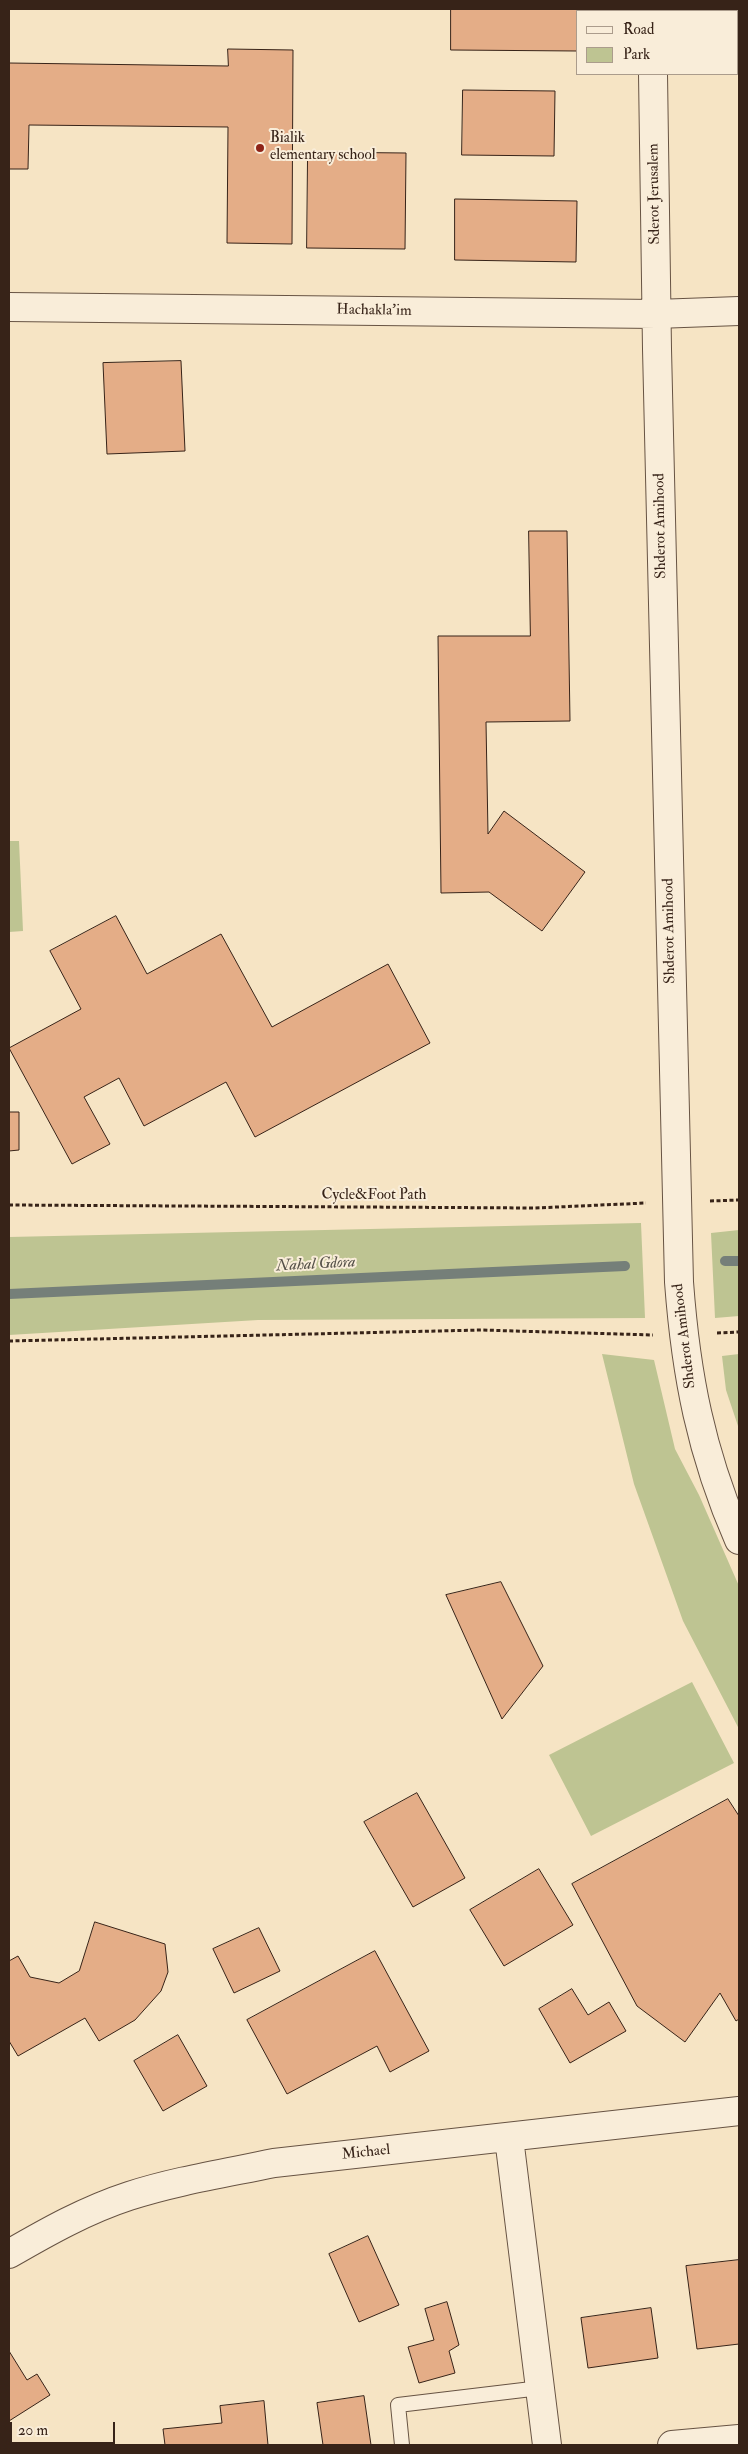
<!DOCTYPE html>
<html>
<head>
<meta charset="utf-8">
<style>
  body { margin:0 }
  #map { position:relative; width:748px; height:2454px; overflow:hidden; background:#f6e4c4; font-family:"IM FELL Double Pica",serif }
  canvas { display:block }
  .frame { position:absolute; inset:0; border:10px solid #372318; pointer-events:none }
  .legend { position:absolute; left:576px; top:10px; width:162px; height:65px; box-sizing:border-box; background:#f9edd9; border:1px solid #ab9c8c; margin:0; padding:6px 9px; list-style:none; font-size:15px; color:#372318 }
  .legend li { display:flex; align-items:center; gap:10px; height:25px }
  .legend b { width:25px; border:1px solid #ab9c8c }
  .scale { position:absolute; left:10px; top:2422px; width:105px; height:22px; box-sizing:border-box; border:2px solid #372318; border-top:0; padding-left:6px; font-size:15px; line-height:18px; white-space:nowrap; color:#372318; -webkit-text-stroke:4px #f9edd9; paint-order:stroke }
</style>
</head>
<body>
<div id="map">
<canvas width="748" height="2454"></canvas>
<div class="frame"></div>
<ul class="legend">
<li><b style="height:6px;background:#f9edd9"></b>Road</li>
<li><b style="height:14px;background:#bec492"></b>Park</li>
</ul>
<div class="scale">20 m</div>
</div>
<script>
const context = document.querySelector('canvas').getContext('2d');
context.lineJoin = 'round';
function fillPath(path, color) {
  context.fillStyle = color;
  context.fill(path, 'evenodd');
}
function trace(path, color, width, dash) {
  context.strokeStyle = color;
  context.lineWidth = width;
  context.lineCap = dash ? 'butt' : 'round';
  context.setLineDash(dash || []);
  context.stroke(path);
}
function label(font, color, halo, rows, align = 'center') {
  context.font = font + ' "IM FELL Double Pica",serif';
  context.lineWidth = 4;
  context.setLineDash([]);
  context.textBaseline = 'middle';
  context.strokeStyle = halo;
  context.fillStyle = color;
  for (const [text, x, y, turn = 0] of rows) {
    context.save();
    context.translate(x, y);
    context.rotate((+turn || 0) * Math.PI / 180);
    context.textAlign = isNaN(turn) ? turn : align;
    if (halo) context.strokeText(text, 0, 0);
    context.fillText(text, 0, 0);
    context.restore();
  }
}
fillPath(new Path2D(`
  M 9,841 L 19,841 L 23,931 L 9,932 Z
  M 641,1223 L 645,1318 L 258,1320 L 9,1335 L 9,1237 Z
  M 739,1230 L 739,1316 L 715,1318 L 711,1233 Z
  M 602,1354 L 654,1360 L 675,1449 L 699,1495 L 739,1586 L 739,1729 L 683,1621 L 634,1484 Z
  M 739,1354 L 739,1429 L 726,1390 L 722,1356 Z
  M 692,1682 L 734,1763 L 591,1836 L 549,1755 Z`), '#bec492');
trace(new Path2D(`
  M 725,1261 L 739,1261
  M 9,1294 L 625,1266`), '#757f79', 10);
const building = new Path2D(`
  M 451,9 L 598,9 L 598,11 L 577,11 L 577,51 L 451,50 Z
  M 228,49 L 293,50 L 292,244 L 227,243 L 228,127 L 29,125 L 28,169 L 9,169 L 9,63 L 228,66 Z
  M 463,90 L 555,91 L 554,156 L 462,155 Z
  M 308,152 L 406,153 L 405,249 L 307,248 Z
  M 455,199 L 577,201 L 576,262 L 455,260 Z
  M 181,361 L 185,451 L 107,454 L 103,363 Z
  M 529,531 L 567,531 L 570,721 L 486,722 L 488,834 L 504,811 L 585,872 L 542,931 L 489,892 L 441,893 L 438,636 L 530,636 Z
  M 116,916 L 147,974 L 221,934 L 272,1027 L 388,964 L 430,1043 L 255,1137 L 226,1082 L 144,1126 L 119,1078 L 84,1097 L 110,1144 L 72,1164 L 9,1048 L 81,1009 L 50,951 Z
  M 9,1112 L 19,1112 L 19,1150 L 9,1151 Z
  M 501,1582 L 543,1666 L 502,1719 L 446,1595 Z
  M 417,1793 L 465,1878 L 413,1907 L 364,1822 Z
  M 728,1799 L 739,1816 L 739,2019 L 736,2021 L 720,1993 L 685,2042 L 637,2006 L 572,1884 Z
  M 539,1869 L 573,1925 L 504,1966 L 470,1910 Z
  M 95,1922 L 165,1944 L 168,1972 L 161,1991 L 135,2020 L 99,2041 L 85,2018 L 18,2056 L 9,2041 L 9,1961 L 18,1956 L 30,1977 L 59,1983 L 79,1971 Z
  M 259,1928 L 280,1971 L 234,1993 L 213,1949 Z
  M 375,1951 L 429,2051 L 390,2072 L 377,2046 L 287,2094 L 247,2020 Z
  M 572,1989 L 588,2015 L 609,2002 L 626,2031 L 570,2063 L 539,2009 Z
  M 178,2035 L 207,2086 L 163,2111 L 134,2061 Z
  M 368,2236 L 399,2305 L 359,2322 L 329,2254 Z
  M 739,2260 L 739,2344 L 697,2349 L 686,2266 Z
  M 447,2302 L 459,2345 L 449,2351 L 455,2373 L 419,2383 L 408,2347 L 434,2340 L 425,2309 Z
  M 651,2308 L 658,2358 L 588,2368 L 581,2318 Z
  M 9,2351 L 27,2380 L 37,2374 L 50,2395 L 9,2421 Z
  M 364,2396 L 371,2445 L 323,2445 L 317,2403 Z
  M 264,2401 L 268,2445 L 165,2445 L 163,2429 L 222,2423 L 220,2406 Z`);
fillPath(building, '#e4ad87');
trace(building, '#372318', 1);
const service = new Path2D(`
  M 402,2445 L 398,2405 L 540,2388`);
const minor = new Path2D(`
  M 652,9 L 652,11
  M 653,74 L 657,349 L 679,1282 C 686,1376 701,1453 739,1540
  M 9,307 L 656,314 L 739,311
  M 509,2138 L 547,2445
  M 9,2254 C 47,2232 86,2210 129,2196 C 175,2181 226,2173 274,2163 L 739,2111
  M 672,2445 L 739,2439`);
trace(service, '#675343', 16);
trace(minor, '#675343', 30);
trace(new Path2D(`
  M 710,1201 L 739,1200
  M 9,1205 L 535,1208 L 646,1203
  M 717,1333 L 739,1332
  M 9,1341 L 481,1330 L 653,1335`), '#372318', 3, [4, 2.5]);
trace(service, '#f9edd9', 14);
trace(minor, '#f9edd9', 28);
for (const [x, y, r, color] of [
  [260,148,5,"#8f2418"]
]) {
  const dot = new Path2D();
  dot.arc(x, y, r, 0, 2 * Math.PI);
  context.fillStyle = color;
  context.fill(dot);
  trace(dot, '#f9edd9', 2);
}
label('15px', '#372318', '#f9edd9', [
  ["Bialik",270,139],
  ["elementary school",270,156]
], 'left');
label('15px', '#372318', '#f9edd9', [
  ["Sderot Jerusalem",655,194,-91],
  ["Hachakla'im",374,311,1],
  ["Shderot Amihood",661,526,-91],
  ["Shderot Amihood",670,931,-91],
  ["Cycle&Foot Path",374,1196],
  ["Shderot Amihood",685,1336,-97],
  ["Michael",366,2153,-6]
]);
label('italic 16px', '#565149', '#f9edd9', [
  ["Nahal Gdora",316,1265,-3]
]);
</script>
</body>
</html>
